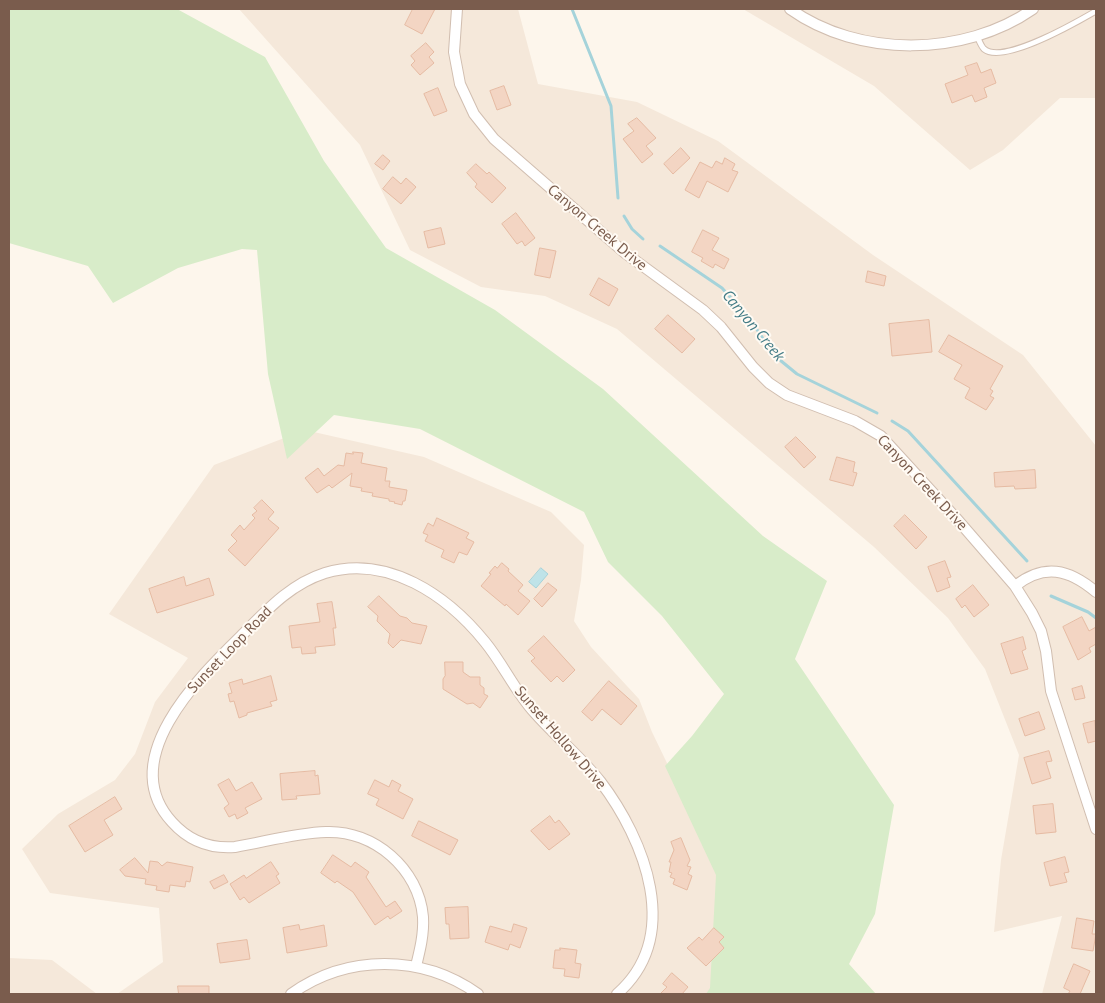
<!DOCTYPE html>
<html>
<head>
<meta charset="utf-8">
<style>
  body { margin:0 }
  #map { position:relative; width:1105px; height:1003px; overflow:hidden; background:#fdf6ec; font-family:"PT Sans",sans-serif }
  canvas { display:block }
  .frame { position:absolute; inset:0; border:10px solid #7a5c4d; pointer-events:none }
</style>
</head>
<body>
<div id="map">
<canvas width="1105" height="1003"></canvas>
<div class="frame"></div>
</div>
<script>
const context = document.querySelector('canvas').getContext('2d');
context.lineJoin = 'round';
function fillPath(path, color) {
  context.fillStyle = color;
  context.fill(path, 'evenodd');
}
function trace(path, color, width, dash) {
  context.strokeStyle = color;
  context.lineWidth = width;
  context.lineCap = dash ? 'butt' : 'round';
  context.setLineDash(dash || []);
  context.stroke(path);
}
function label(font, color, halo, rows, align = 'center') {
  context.font = font + ' "PT Sans",sans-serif';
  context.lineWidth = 4;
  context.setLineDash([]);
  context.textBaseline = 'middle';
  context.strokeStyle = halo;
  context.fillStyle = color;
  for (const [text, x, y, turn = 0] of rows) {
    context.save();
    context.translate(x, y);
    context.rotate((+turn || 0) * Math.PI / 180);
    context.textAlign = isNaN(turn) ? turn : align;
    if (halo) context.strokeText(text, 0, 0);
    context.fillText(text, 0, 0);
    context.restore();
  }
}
fillPath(new Path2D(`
  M 239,9 L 518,9 L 538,84 L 637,102 L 718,141 L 873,255 L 1023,355 L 1096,446 L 1096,994 L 1042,994 L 1062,916 L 994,932 L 1001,860 L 1019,755 L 985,669 L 948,618 L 874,547 L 617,329 L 545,296 L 481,287 L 410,250 L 360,145 Z
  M 743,9 L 1096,9 L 1096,98 L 1060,98 L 1003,150 L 970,170 L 874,86 Z
  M 305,430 L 424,457 L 551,512 L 584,545 L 581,580 L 574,621 L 591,647 L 639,699 L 652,732 L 708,848 L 728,912 L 709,994 L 117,994 L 163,962 L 159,908 L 50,893 L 22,849 L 58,814 L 115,780 L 135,754 L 155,702 L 188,658 L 109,614 L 214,465 Z
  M 9,958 L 52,960 L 97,994 L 9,994 Z`), '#f5e8da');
fillPath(new Path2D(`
  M 9,9 L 177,9 L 265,57 L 324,161 L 386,248 L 495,310 L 603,389 L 763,536 L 827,581 L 795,659 L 894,805 L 875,914 L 849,964 L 876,994 L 706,994 L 710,988 L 716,875 L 665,766 L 692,736 L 724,694 L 662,616 L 608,562 L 584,512 L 420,429 L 334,415 L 287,459 L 268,374 L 257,250 L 242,249 L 178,268 L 113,303 L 88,266 L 9,243 Z`), '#d8ecc9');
const water = new Path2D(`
  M 541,568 L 548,574 L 536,588 L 529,582 Z`);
fillPath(water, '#bfe3e8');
trace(water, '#a5d3da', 1);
trace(new Path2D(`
  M 572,9 L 611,106 L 618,198
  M 624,216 L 632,229 L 643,239
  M 660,246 L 722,288 L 749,318 L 775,356 L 797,374 L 877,413
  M 892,421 L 908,431 L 1027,561
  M 1051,596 L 1088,612 L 1096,618`), '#a5d3da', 3);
const building = new Path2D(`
  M 413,9 L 435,9 L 422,34 L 405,25 Z
  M 426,43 L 434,52 L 429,57 L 434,63 L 420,75 L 411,65 L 415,61 L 411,56 Z
  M 977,63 L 981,73 L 991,69 L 996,83 L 984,88 L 987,97 L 975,102 L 972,95 L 952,103 L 945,84 L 968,75 L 965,67 Z
  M 504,86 L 511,105 L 497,110 L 490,91 Z
  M 438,88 L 447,111 L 434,116 L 424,94 Z
  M 637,118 L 656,138 L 646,146 L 653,154 L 642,163 L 623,139 L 634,131 L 628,124 Z
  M 681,148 L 690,158 L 673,174 L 664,164 Z
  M 383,155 L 390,161 L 383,170 L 375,164 Z
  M 725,158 L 735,164 L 732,170 L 738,172 L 728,192 L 707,181 L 699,198 L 685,190 L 700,162 L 712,168 L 716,161 L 722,164 Z
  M 476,164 L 487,174 L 489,172 L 506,188 L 492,203 L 475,187 L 477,184 L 467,173 Z
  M 393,177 L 401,184 L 406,178 L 416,187 L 401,204 L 383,189 Z
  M 516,213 L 535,238 L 525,246 L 522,241 L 517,244 L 502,224 Z
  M 441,228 L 445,244 L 428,248 L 424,232 Z
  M 703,230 L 719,238 L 712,250 L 729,259 L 724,269 L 715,264 L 713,268 L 701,261 L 703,258 L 692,252 Z
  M 540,248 L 556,251 L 550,278 L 535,275 Z
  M 868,271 L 886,276 L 884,286 L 866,282 Z
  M 599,278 L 618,289 L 609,306 L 590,295 Z
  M 668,315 L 695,339 L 682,353 L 655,329 Z
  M 929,320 L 932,352 L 892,356 L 889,324 Z
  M 949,335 L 1003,366 L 990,389 L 993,391 L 990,396 L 994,398 L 986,410 L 965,398 L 970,388 L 954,379 L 962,365 L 939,352 Z
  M 796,437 L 816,457 L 804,468 L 785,447 Z
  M 353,452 L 363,453 L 361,463 L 387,468 L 385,481 L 390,481 L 389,487 L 407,490 L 405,501 L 403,501 L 402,505 L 394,503 L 395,502 L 389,501 L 389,499 L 372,496 L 373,493 L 361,491 L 362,488 L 350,486 L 352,473 L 332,488 L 329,485 L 317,493 L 305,478 L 318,468 L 324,476 L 338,465 L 344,466 L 346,453 L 353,454 Z
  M 837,457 L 855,462 L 853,472 L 857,473 L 853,486 L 830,480 Z
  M 1035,470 L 1036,488 L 1015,489 L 1014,486 L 995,487 L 994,473 Z
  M 262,500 L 274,512 L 268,519 L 279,528 L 245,566 L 228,550 L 237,541 L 231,535 L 240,525 L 244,530 L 255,518 L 252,515 L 257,511 L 254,508 Z
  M 905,515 L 927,537 L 916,549 L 894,526 Z
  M 437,518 L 469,533 L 466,538 L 474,542 L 467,555 L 459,552 L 454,563 L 441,557 L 444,550 L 425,541 L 428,535 L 423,533 L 428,523 L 433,526 Z
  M 945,561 L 951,577 L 947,578 L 950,587 L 937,592 L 928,567 Z
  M 502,563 L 509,569 L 508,571 L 523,585 L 518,591 L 530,601 L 518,615 L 506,604 L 505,606 L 481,586 L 491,574 L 489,573 L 495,566 L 497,568 Z
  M 184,577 L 186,586 L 209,578 L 214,595 L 157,613 L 149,589 Z
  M 548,583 L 557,590 L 542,607 L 534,599 Z
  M 973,585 L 989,605 L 974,617 L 965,605 L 962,608 L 956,599 Z
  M 379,596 L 400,616 L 407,618 L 412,623 L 427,626 L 421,644 L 401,640 L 393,648 L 388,643 L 390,634 L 377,621 L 378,616 L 368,607 Z
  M 332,602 L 336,628 L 333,628 L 335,645 L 315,647 L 316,653 L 302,654 L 301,647 L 292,648 L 289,626 L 320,622 L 317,604 Z
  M 1082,617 L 1089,631 L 1096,627 L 1096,644 L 1089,648 L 1091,652 L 1078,660 L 1063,627 Z
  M 544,636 L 575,670 L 563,682 L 557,676 L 551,682 L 531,661 L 535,658 L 528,651 Z
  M 1023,637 L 1026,649 L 1022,651 L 1028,669 L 1011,674 L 1001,644 Z
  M 445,662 L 463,662 L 463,672 L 470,677 L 480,677 L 480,685 L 484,688 L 484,694 L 488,696 L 480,708 L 473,703 L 467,704 L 443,689 L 443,679 L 445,676 Z
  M 271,676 L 277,700 L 270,702 L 272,706 L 247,713 L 247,715 L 239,718 L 234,701 L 230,702 L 228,694 L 232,693 L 229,683 L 242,679 L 243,684 Z
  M 609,681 L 637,706 L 621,725 L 602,709 L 592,721 L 582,712 Z
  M 1082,686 L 1085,698 L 1075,700 L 1072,689 Z
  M 1039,712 L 1045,729 L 1025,736 L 1019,719 Z
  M 1095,721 L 1096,741 L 1088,743 L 1083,724 Z
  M 1049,751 L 1052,761 L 1046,762 L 1051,778 L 1032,784 L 1024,758 Z
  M 315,771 L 315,776 L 318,775 L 320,794 L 296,796 L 297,799 L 282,800 L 280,774 Z
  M 229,779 L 236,791 L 252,782 L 262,799 L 245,808 L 248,813 L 237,819 L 235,814 L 229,817 L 224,808 L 229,804 L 218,785 Z
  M 375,780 L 389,787 L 392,780 L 401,785 L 398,791 L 413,799 L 403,819 L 376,805 L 379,799 L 368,794 Z
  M 115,797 L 122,809 L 104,820 L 113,835 L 85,852 L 69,826 Z
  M 1053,804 L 1056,832 L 1036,834 L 1033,806 Z
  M 550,816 L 555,823 L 559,820 L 570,834 L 549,850 L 531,831 Z
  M 419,821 L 458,840 L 450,855 L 412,836 Z
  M 681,838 L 690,860 L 687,866 L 691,867 L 688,874 L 692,876 L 687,890 L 673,884 L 675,879 L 670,877 L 672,873 L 669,872 L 671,862 L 669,862 L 674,850 L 671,842 Z
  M 333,855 L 351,867 L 355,862 L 369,872 L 366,877 L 386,907 L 395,901 L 402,911 L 390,919 L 388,916 L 375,925 L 353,892 L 337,881 L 335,883 L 321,873 Z
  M 1065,857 L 1069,872 L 1064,873 L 1067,882 L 1050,886 L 1044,863 Z
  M 135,858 L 148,873 L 150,861 L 158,862 L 162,866 L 167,862 L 193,867 L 190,882 L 186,881 L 185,887 L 170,885 L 169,892 L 156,890 L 157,886 L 145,884 L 146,879 L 125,876 L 120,870 Z
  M 271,862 L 279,874 L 276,876 L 280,883 L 249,903 L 244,897 L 240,900 L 230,884 L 244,875 L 246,878 Z
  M 224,875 L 228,882 L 214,889 L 210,882 Z
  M 468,907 L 469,938 L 450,939 L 449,924 L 446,924 L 445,908 Z
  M 1077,918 L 1094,921 L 1092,934 L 1096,934 L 1093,951 L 1072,948 Z
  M 514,924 L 527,928 L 520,948 L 510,944 L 508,950 L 485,942 L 490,926 L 511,932 Z
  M 299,925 L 300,930 L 324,925 L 327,946 L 287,953 L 283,928 Z
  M 714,928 L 724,937 L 719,942 L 724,948 L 706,966 L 687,948 L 699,937 L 702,940 Z
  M 247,940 L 250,959 L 220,963 L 217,944 Z
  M 560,948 L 577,950 L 575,963 L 581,964 L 579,978 L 564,976 L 565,969 L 553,968 L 555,950 L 560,950 Z
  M 1074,964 L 1090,971 L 1080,994 L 1068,994 L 1070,991 L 1064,988 Z
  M 672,973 L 688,987 L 682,994 L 660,994 L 667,987 L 663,984 Z
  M 178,986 L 209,986 L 209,994 L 179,994 Z`);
fillPath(building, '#f3d5c3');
trace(building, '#e6bba3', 1);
const service = new Path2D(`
  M 977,36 C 979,40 981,46 984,49 C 1003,65 1077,22 1096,11`);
const minor = new Path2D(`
  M 457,9 L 454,52 L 460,84 L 474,114 L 494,139 L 625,253 L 703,310 L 721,327 L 753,367 L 769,383 L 787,395 L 855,421 L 881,436 L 956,518 L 1015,586 L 1032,613 L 1041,631 L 1046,651 L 1051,691 L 1096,829
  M 790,9 C 859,58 964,57 1033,9
  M 1015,586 C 1044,563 1069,569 1096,592
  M 416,966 C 420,950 424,934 423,917 C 419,869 374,830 326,832 C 295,833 265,842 235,847 C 210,849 189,841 172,822 C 115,760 198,678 241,636 C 266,611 290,584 325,573 C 387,554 447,595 485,642 C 503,664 515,691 534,712 C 555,736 580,756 600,781 C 645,840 683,936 617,994
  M 291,994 C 347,954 422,954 478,994`);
trace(service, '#d1beb0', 7);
trace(minor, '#d1beb0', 12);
trace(service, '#fff', 5);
trace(minor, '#fff', 10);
label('15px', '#7a5c4d', '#fffaf3', [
  ["Canyon Creek Drive",597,228,40],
  ["Canyon Creek Drive",922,483,47],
  ["Sunset Loop Road",230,650,-46],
  ["Sunset Hollow Drive",560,738,49]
]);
label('italic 16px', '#437c86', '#fffaf3', [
  ["Canyon Creek",753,326,50]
]);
</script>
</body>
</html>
